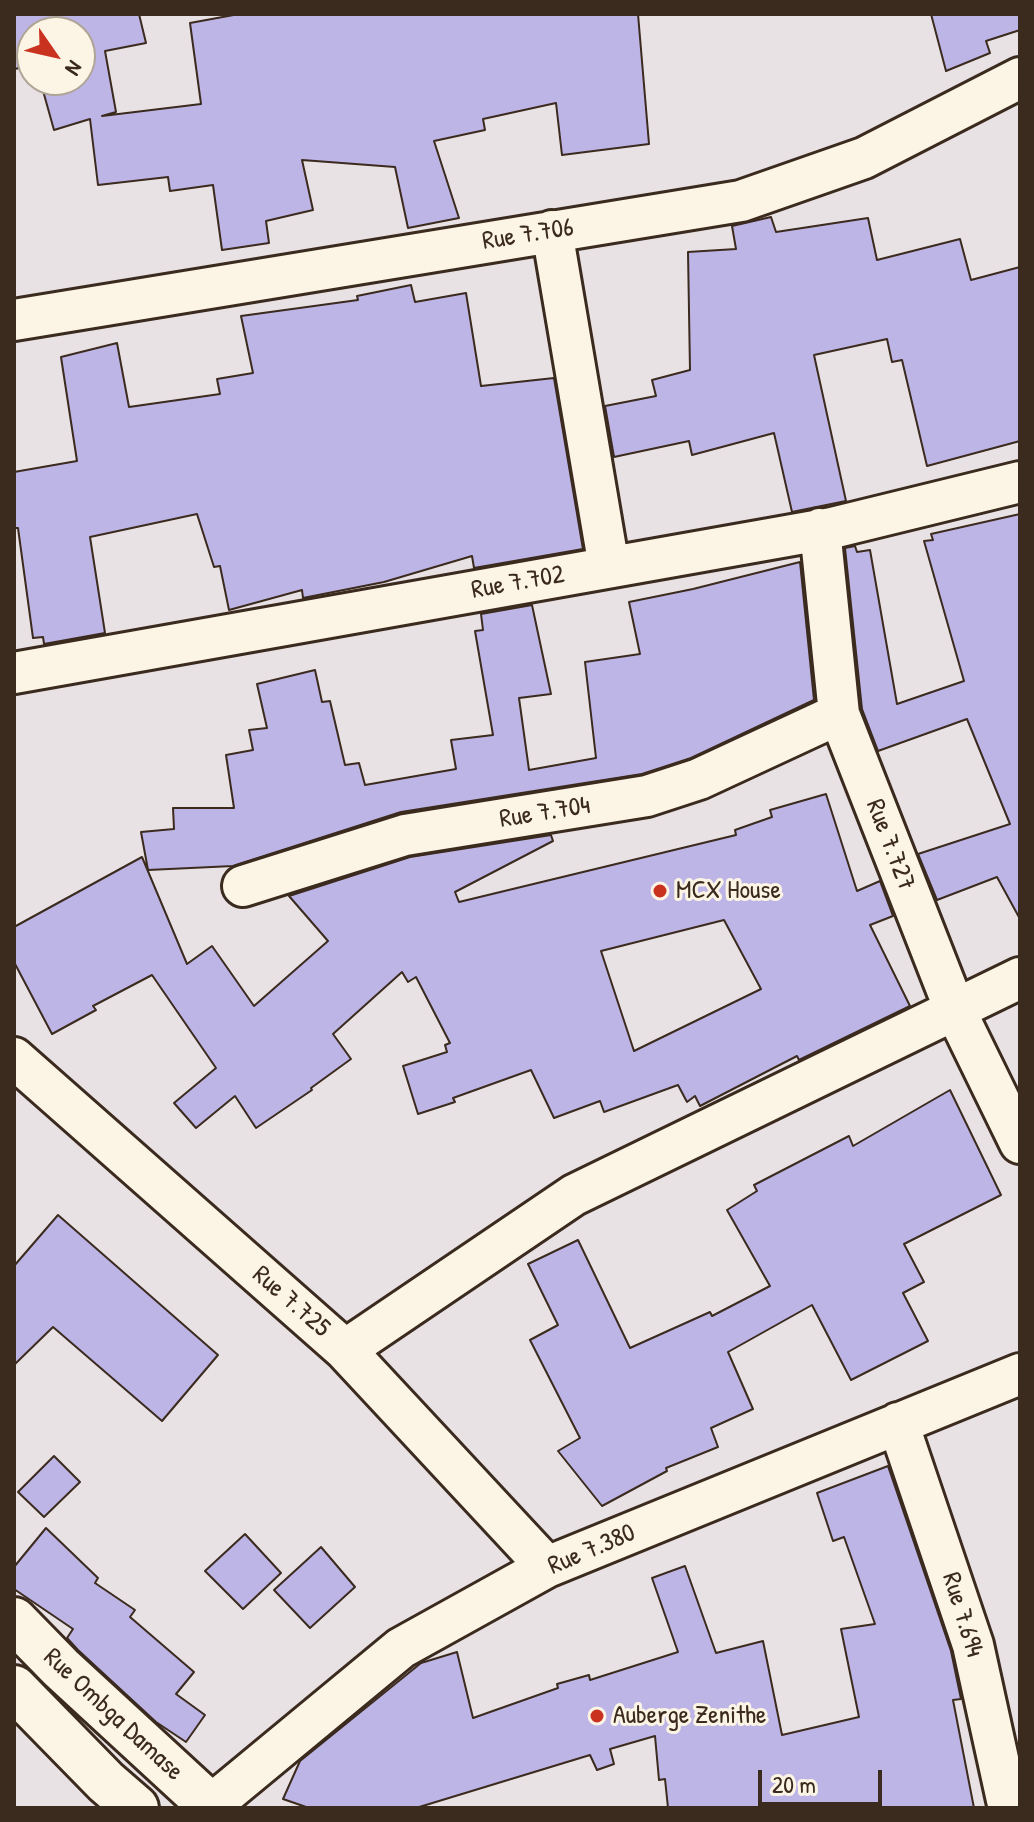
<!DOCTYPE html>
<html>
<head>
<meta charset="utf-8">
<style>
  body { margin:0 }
  #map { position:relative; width:1034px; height:1822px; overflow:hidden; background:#e9e2e5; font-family:"Patrick Hand",sans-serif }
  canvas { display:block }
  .frame { position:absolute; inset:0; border:16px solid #3b2a1e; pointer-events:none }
  .north { position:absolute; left:16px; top:16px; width:80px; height:80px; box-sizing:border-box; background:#fcf5e5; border:2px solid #afa495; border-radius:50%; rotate:124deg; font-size:22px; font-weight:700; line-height:32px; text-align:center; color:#3b2a1e }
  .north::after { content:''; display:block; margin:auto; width:28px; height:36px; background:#c8321e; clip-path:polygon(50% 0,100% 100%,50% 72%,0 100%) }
  .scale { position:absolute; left:758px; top:1770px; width:124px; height:36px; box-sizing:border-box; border:4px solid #3b2a1e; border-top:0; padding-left:10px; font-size:24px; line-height:28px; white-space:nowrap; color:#3b2a1e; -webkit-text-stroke:6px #fcf5e5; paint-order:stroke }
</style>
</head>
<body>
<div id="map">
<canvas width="1034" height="1822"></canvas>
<div class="frame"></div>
<div class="north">N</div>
<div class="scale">20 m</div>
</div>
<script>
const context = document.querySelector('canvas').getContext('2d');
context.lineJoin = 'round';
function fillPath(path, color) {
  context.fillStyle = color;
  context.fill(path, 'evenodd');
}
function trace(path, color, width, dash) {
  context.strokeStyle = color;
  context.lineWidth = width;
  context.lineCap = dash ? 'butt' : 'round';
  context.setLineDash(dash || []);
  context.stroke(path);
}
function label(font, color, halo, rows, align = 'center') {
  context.font = font + ' "Patrick Hand",sans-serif';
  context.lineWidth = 6;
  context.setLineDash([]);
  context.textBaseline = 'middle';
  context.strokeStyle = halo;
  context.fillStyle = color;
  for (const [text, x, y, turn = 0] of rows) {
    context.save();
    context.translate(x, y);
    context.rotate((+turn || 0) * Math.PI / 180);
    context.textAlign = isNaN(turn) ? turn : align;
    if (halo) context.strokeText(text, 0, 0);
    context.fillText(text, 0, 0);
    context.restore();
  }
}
const building = new Path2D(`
  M 14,14 L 139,14 L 146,43 L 105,51 L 116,112 L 102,116 L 201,104 L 190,23 L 239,14 L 638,14 L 649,144 L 562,155 L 556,103 L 483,119 L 485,130 L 434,141 L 459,218 L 408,228 L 395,167 L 302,160 L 313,210 L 266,221 L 269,243 L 222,250 L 213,185 L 170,191 L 168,177 L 98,185 L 90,119 L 54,130 L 40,80 L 80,80 L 80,32 L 32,32 L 32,66 L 14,69 Z
  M 931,14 L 1020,14 L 1020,30 L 986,41 L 990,53 L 946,71 Z
  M 771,217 L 776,232 L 868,218 L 877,260 L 960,239 L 971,280 L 1020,267 L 1020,441 L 927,466 L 902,360 L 892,362 L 887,339 L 814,355 L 846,501 L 792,512 L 774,433 L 692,455 L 689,441 L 614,457 L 605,406 L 656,396 L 652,380 L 690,370 L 688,252 L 736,249 L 732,226 Z
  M 411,285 L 415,302 L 466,293 L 481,386 L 554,378 L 583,549 L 474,568 L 472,556 L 384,582 L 303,598 L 302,590 L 229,610 L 220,566 L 214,567 L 197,514 L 90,537 L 105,633 L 44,644 L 43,637 L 33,638 L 18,528 L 14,528 L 14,472 L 77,461 L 61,357 L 117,343 L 129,407 L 220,394 L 217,379 L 253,373 L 241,316 L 358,300 L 357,296 Z
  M 1020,514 L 1020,919 L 997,877 L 937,900 L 918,854 L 1010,824 L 967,719 L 878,751 L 862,709 L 845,548 L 855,546 L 857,552 L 870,550 L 897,704 L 964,681 L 924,541 L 933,540 L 931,534 Z
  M 800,562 L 814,700 L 691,758 L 642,774 L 401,812 L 233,866 L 148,870 L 141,832 L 174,829 L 173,808 L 234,808 L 226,755 L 253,750 L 249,730 L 267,728 L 257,684 L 315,670 L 322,702 L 330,701 L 345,765 L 359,763 L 365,785 L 456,769 L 451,740 L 493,735 L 475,631 L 483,630 L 481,614 L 532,605 L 551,694 L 519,698 L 529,770 L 596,758 L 585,662 L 640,654 L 629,602 L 693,589 Z
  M 826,794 L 857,891 L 880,881 L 893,916 L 870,925 L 910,1006 L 799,1060 L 797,1056 L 700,1106 L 695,1096 L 687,1102 L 678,1085 L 604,1112 L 600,1101 L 554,1118 L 531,1070 L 453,1098 L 455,1102 L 418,1114 L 403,1066 L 447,1052 L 445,1045 L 450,1043 L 416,977 L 408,982 L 402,972 L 333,1034 L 351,1059 L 311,1088 L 312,1090 L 256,1128 L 235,1096 L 196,1128 L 174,1103 L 216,1068 L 152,975 L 93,1006 L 96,1010 L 52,1034 L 14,962 L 14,927 L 142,857 L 187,964 L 212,946 L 254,1006 L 328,941 L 289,896 L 410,857 L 551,835 L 553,841 L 455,892 L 459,902 L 736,835 L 735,830 L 772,817 L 770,810 ZM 724,920 L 761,989 L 634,1051 L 601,951 Z
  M 950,1090 L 1001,1195 L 904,1244 L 924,1282 L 903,1293 L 928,1341 L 851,1380 L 812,1305 L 728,1352 L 753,1409 L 711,1428 L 718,1447 L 666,1468 L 667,1471 L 602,1506 L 558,1451 L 580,1438 L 530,1340 L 558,1325 L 528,1264 L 578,1240 L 630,1348 L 710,1312 L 712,1316 L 770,1286 L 727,1210 L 757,1191 L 754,1185 L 849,1136 L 853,1146 Z
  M 58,1215 L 218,1355 L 162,1421 L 53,1327 L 14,1365 L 14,1266 Z
  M 54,1456 L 80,1482 L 44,1517 L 18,1492 Z
  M 888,1466 L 951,1651 L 961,1699 L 953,1700 L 974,1808 L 668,1808 L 665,1779 L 659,1780 L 655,1736 L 610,1749 L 614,1764 L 597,1770 L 590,1755 L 416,1808 L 309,1808 L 283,1799 L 300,1761 L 421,1663 L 457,1652 L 473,1718 L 558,1688 L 557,1684 L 589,1675 L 590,1680 L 678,1652 L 652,1578 L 685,1566 L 716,1653 L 763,1641 L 782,1735 L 859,1717 L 841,1629 L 875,1624 L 844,1537 L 833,1541 L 817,1493 Z
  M 46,1528 L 98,1578 L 95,1583 L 135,1610 L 130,1617 L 194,1672 L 176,1694 L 205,1715 L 186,1742 L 156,1722 L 78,1650 L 67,1638 L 73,1629 L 14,1589 L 14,1567 Z
  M 245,1534 L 281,1573 L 243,1609 L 205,1571 Z
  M 321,1547 L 355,1587 L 310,1628 L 274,1590 Z`);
fillPath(building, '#bdb5e6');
trace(building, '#3b2a1e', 2);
const minor = new Path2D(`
  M 552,231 L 609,567
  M 14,320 L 741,201 L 864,158 L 1020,78
  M 820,529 L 839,714 L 955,1010 L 1020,1143
  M 14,673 L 832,528 L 1020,482
  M 243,886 L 405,835 L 647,796 L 699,779 L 839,714
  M 14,1058 L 345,1350 L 547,1567
  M 345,1350 L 574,1195 L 1020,978
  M 898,1423 L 973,1645 L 1007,1800 L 1016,1808
  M 210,1806 L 401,1648 L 547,1567 L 1020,1374`);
const secondary = new Path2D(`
  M 14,1620 L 61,1668 L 213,1808
  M 14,1688 L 106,1782 L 136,1808`);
trace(minor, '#3b2a1e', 46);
trace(secondary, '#3b2a1e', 50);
trace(minor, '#fcf5e5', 40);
trace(secondary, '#fcf5e5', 44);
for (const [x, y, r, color] of [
  [660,891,8,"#c8321e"],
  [597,1716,8,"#c8321e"]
]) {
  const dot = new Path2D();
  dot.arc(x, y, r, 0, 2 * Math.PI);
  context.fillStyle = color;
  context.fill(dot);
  trace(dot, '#fcf5e5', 3);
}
label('26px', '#3b2a1e', '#fcf5e5', [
  ["Rue 7.706",528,235,-9],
  ["Rue 7.702",518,583,-10],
  ["Rue 7.704",545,813,-9],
  ["Rue 7.727",890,845,69],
  ["Rue 7.725",291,1302,41],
  ["Rue 7.380",592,1550,-23],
  ["Rue 7.694",962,1615,73],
  ["Rue Ombga Damase",113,1715,43]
]);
label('26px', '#3b2a1e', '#fcf5e5', [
  ["MCX House",676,891],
  ["Auberge Zenithe",613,1716]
], 'left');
</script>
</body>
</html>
